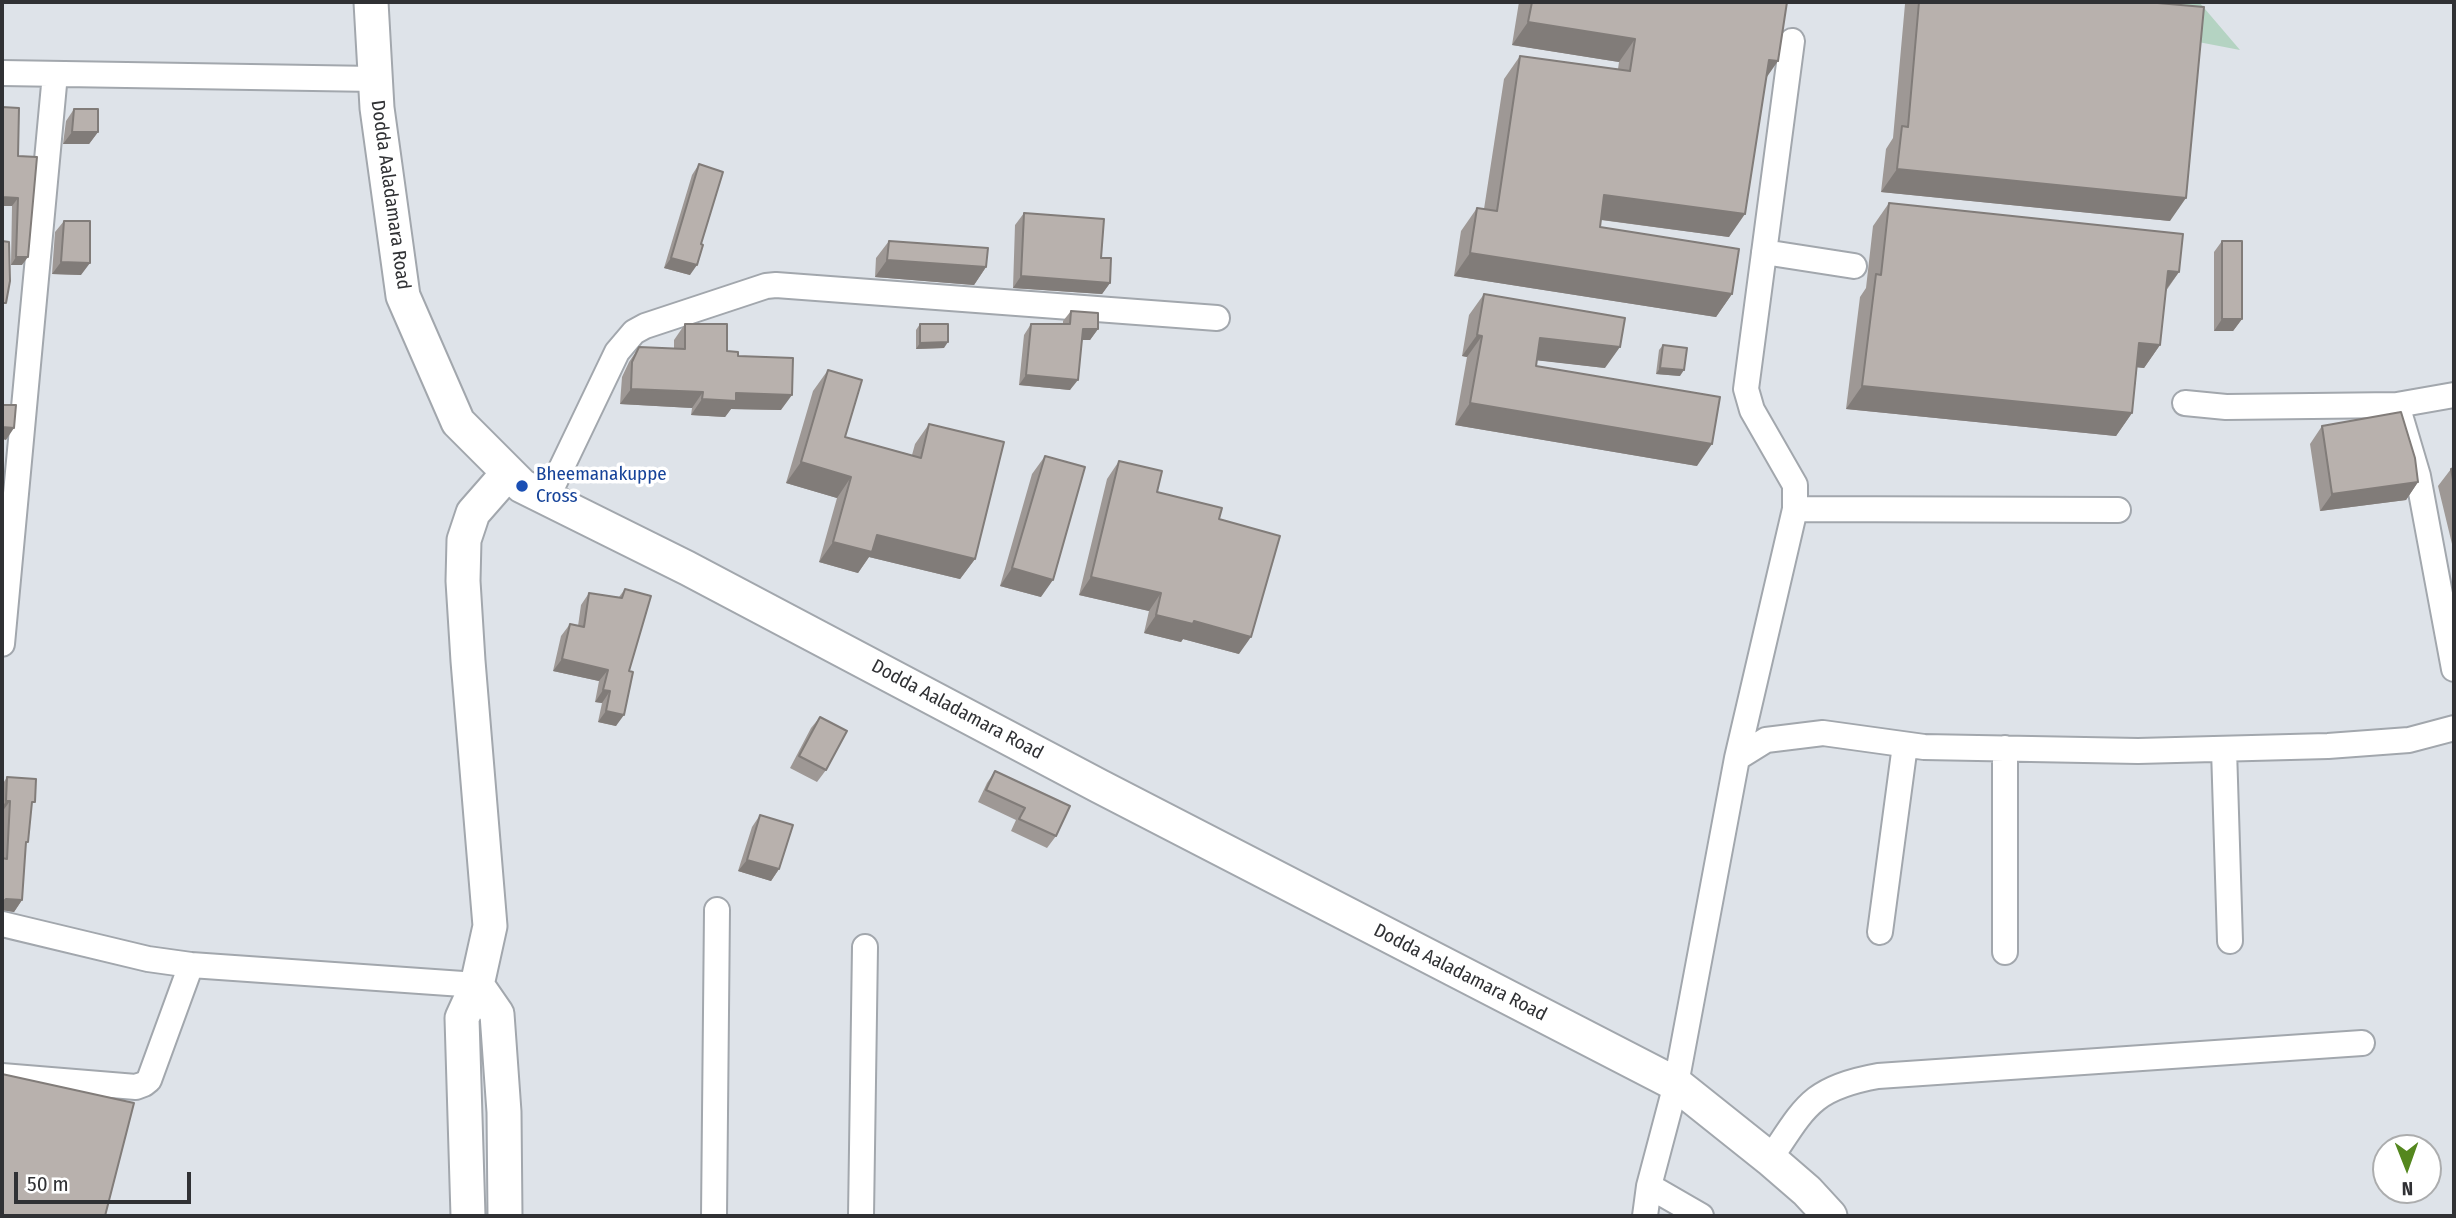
<!DOCTYPE html>
<html>
<head>
<meta charset="utf-8">
<style>
  body { margin:0 }
  #map { position:relative; width:2456px; height:1218px; overflow:hidden; background:#dee3e9; font-family:"Fira Sans Condensed",sans-serif }
  canvas { display:block }
  .frame { position:absolute; inset:0; border:4px solid #303134; pointer-events:none }
  .north { position:absolute; left:2372px; top:1134px; width:70px; height:70px; box-sizing:border-box; background:#fff; border:2px solid #acadae; border-radius:50%; rotate:179deg; font-size:19px; font-weight:700; line-height:28px; text-align:center; color:#303134 }
  .north::after { content:''; display:block; margin:auto; width:24px; height:32px; background:#54871e; clip-path:polygon(50% 0,100% 100%,50% 72%,0 100%) }
  .scale { position:absolute; left:14px; top:1172px; width:177px; height:32px; box-sizing:border-box; border:4px solid #303134; border-top:0; padding-left:9px; font-size:21px; line-height:24px; white-space:nowrap; color:#303134; -webkit-text-stroke:5px #fff; paint-order:stroke }
</style>
</head>
<body>
<div id="map">
<canvas width="2456" height="1218"></canvas>
<div class="frame"></div>
<div class="north">N</div>
<div class="scale">50 m</div>
</div>
<script>
const context = document.querySelector('canvas').getContext('2d');
context.lineJoin = 'round';
function fillPath(path, color) {
  context.fillStyle = color;
  context.fill(path, 'evenodd');
}
function trace(path, color, width, dash) {
  context.strokeStyle = color;
  context.lineWidth = width;
  context.lineCap = dash ? 'butt' : 'round';
  context.setLineDash(dash || []);
  context.stroke(path);
}
function label(font, color, halo, rows, align = 'center') {
  context.font = font + ' "Fira Sans Condensed",sans-serif';
  context.lineWidth = 7;
  context.setLineDash([]);
  context.textBaseline = 'middle';
  context.strokeStyle = halo;
  context.fillStyle = color;
  for (const [text, x, y, turn = 0] of rows) {
    context.save();
    context.translate(x, y);
    context.rotate((+turn || 0) * Math.PI / 180);
    context.textAlign = isNaN(turn) ? turn : align;
    if (halo) context.strokeText(text, 0, 0);
    context.fillText(text, 0, 0);
    context.restore();
  }
}
fillPath(new Path2D(`
  M 1990,2 L 2199,2 L 2240,50 Z`), '#b4d3c2');
const street = new Path2D(`
  M 2,73 L 375,79
  M 1764,252 L 1854,266
  M 2454,395 L 2397,405 L 2418,476 L 2454,669
  M 2185,403 L 2226,407 L 2397,405
  M 547,498 L 617,352 L 634,332 L 645,326 L 766,286 L 776,285 L 1217,318
  M 1795,509 L 2118,510
  M 2,644 L 55,74
  M 2005,748 L 2005,952
  M 2224,749 L 2230,941
  M 1737,758 L 1766,740 L 1823,733 L 1924,747 L 2138,751 L 2328,746 L 2409,740 L 2454,728
  M 2,924 L 148,959 L 191,965 L 477,985
  M 1880,932 L 1905,745
  M 2,1076 L 136,1087 L 144,1084 L 149,1080 L 191,965
  M 1770,1159 C 1805,1107 1811,1088 1878,1076 L 2362,1043
  M 1649,1186 L 1701,1216
  M 714,1216 L 717,910
  M 861,1216 L 865,947
  M 1645,1216 L 1649,1186 L 1676,1084 L 1737,758 L 1795,509 L 1795,485 L 1752,410 L 1746,389 L 1792,41`);
const secondary = new Path2D(`
  M 371,2 L 377,108 L 403,296 L 458,422 L 522,486 L 687,568 L 1099,786 L 1676,1084 L 1770,1159 L 1807,1191 L 1830,1216
  M 477,985 L 497,1014 L 504,1112 L 505,1216
  M 468,1216 L 462,1018 L 477,985 L 490,926 L 468,661 L 463,581 L 464,540 L 473,513 L 508,473`);
trace(street, '#a2a7ad', 28);
trace(secondary, '#a2a7ad', 37);
trace(street, '#fff', 24);
trace(secondary, '#fff', 33);
fillPath(new Path2D(`
  M 1519,2 L 1787,2 L 1766,78 L 1729,237 L 1601,220 L 1600,227 L 1732,294 L 1716,317 L 1454,276 L 1461,231 L 1477,208 L 1484,209 L 1504,79 L 1520,56 L 1618,69 L 1619,62 L 1512,45 Z
  M 1906,2 L 1919,2 L 2170,221 L 1881,192 L 1886,149 L 1893,138 L 1905,4 Z
  M 2,107 L 18,156 L 22,265 L 11,265 L 12,206 L 2,206 Z
  M 74,109 L 98,132 L 89,144 L 63,144 L 66,121 Z
  M 699,164 L 690,275 L 664,268 L 692,175 Z
  M 1889,203 L 2179,272 L 2166,291 L 2160,345 L 2144,368 L 2137,367 L 2132,413 L 2116,436 L 1846,409 L 1860,297 L 1866,288 L 1873,226 Z
  M 1024,213 L 1101,258 L 1110,283 L 1102,294 L 1013,288 L 1015,225 Z
  M 64,221 L 81,275 L 52,274 L 55,232 Z
  M 889,241 L 986,267 L 974,285 L 875,277 L 876,258 Z
  M 2222,241 L 2242,319 L 2233,331 L 2214,331 L 2214,252 Z
  M 1484,294 L 1605,368 L 1537,360 L 1536,366 L 1697,466 L 1455,425 L 1467,357 L 1462,356 L 1469,315 Z
  M 1071,311 L 1098,329 L 1090,340 L 1082,340 L 1070,390 L 1019,385 L 1024,335 L 1031,324 L 1063,324 L 1063,321 Z
  M 685,324 L 727,351 L 738,356 L 781,410 L 731,409 L 725,417 L 691,415 L 692,408 L 620,404 L 622,377 L 629,362 L 639,347 L 674,349 L 674,340 Z
  M 920,324 L 944,348 L 916,349 L 916,330 Z
  M 1663,345 L 1680,376 L 1656,374 L 1659,350 Z
  M 828,370 L 845,437 L 912,455 L 915,444 L 929,424 L 975,559 L 960,579 L 869,557 L 858,573 L 819,562 L 837,498 L 786,483 L 813,391 Z
  M 2322,426 L 2418,482 L 2406,500 L 2320,511 L 2310,444 Z
  M 1045,456 L 1041,597 L 1000,586 L 1032,474 Z
  M 1119,461 L 1157,492 L 1219,519 L 1239,654 L 1183,639 L 1181,642 L 1144,633 L 1149,611 L 1079,595 L 1107,479 Z
  M 2454,468 L 2454,544 L 2452,544 L 2438,486 L 2451,469 Z
  M 625,589 L 629,671 L 616,726 L 598,722 L 602,703 L 595,702 L 599,681 L 553,671 L 561,636 L 570,624 L 578,626 L 581,605 L 589,593 L 619,597 Z
  M 820,717 L 826,770 L 817,782 L 790,768 L 811,728 Z
  M 995,771 L 1056,836 L 1047,848 L 1011,831 L 1016,820 L 978,802 L 987,783 Z
  M 7,777 L 31,808 L 25,846 L 22,900 L 14,912 L 2,910 L 2,785 Z
  M 760,815 L 779,869 L 771,881 L 738,871 L 752,827 Z`), '#9e9895');
fillPath(new Path2D(`
  M 1528,22 L 1635,39 L 1619,62 L 1512,45 Z
  M 1769,60 L 1778,61 L 1762,84 Z
  M 72,132 L 98,132 L 89,144 L 63,144 Z
  M 1897,169 L 2186,198 L 2170,221 L 1881,192 Z
  M 1604,195 L 1745,214 L 1729,237 L 1588,218 Z
  M 2,197 L 18,198 L 12,206 L 2,206 Z
  M 1470,253 L 1732,294 L 1716,317 L 1454,276 Z
  M 16,257 L 28,257 L 22,265 L 11,265 Z
  M 671,258 L 697,265 L 690,275 L 664,268 Z
  M 887,260 L 986,267 L 974,285 L 875,277 Z
  M 61,262 L 90,263 L 81,275 L 52,274 Z
  M 2168,271 L 2179,272 L 2162,295 Z
  M 1021,276 L 1110,283 L 1102,294 L 1013,288 Z
  M 2222,319 L 2242,319 L 2233,331 L 2214,331 Z
  M 1083,329 L 1098,329 L 1090,340 L 1075,340 Z
  M 1477,335 L 1482,336 L 1467,357 L 1462,356 Z
  M 1540,338 L 1620,347 L 1605,368 L 1525,359 Z
  M 948,342 L 944,348 L 916,349 L 920,343 Z
  M 2139,343 L 2160,345 L 2144,368 L 2123,366 Z
  M 1660,368 L 1684,370 L 1680,376 L 1656,374 Z
  M 1026,375 L 1078,380 L 1070,390 L 1019,385 Z
  M 1862,386 L 2132,413 L 2116,436 L 1846,409 Z
  M 631,389 L 703,392 L 692,408 L 620,404 Z
  M 736,393 L 792,395 L 781,410 L 731,409 L 725,417 L 691,415 L 702,399 Z
  M 1470,403 L 1712,444 L 1697,466 L 1455,425 Z
  M 2,427 L 14,428 L 6,440 L 2,439 Z
  M 801,462 L 851,477 L 837,498 L 786,483 Z
  M 2418,482 L 2406,500 L 2320,511 L 2332,494 Z
  M 877,535 L 975,559 L 960,579 L 869,557 L 858,573 L 819,562 L 833,542 Z
  M 1012,568 L 1053,580 L 1041,597 L 1000,586 Z
  M 1091,577 L 1161,593 L 1149,611 L 1079,595 Z
  M 1156,615 L 1194,621 L 1251,637 L 1239,654 L 1183,639 L 1181,642 L 1144,633 Z
  M 562,659 L 608,670 L 599,681 L 553,671 Z
  M 603,690 L 610,691 L 602,703 L 595,702 Z
  M 606,711 L 624,715 L 616,726 L 598,722 Z
  M 6,801 L 10,801 L 2,812 L 2,808 Z
  M 747,860 L 779,869 L 771,881 L 738,871 Z
  M 6,899 L 22,900 L 14,912 L 2,910 L 2,903 Z`), '#817c79');
const building = new Path2D(`
  M 1532,2 L 1787,2 L 1778,61 L 1769,60 L 1745,214 L 1604,195 L 1600,227 L 1739,249 L 1732,294 L 1470,253 L 1477,208 L 1497,211 L 1520,56 L 1630,71 L 1635,39 L 1528,22 Z
  M 1919,2 L 2146,2 L 2204,7 L 2186,198 L 1897,169 L 1902,126 L 1908,127 Z
  M 2,107 L 19,108 L 18,156 L 37,157 L 28,257 L 16,257 L 18,198 L 2,197 Z
  M 74,109 L 98,109 L 98,132 L 72,132 Z
  M 699,164 L 723,172 L 701,244 L 703,245 L 697,265 L 671,258 Z
  M 1889,203 L 2183,234 L 2179,272 L 2168,271 L 2160,345 L 2139,343 L 2132,413 L 1862,386 L 1876,274 L 1881,275 Z
  M 1024,213 L 1104,219 L 1101,258 L 1111,258 L 1110,283 L 1021,276 Z
  M 64,221 L 90,221 L 90,263 L 61,262 Z
  M 2,241 L 9,242 L 10,281 L 6,303 L 2,303 Z
  M 889,241 L 988,248 L 986,267 L 887,260 Z
  M 2222,241 L 2242,241 L 2242,319 L 2222,319 Z
  M 1484,294 L 1625,318 L 1620,347 L 1540,338 L 1536,366 L 1720,397 L 1712,444 L 1470,403 L 1482,336 L 1477,335 Z
  M 1071,311 L 1098,313 L 1098,329 L 1083,329 L 1078,380 L 1026,375 L 1031,324 L 1070,324 Z
  M 685,324 L 727,324 L 727,351 L 738,352 L 738,356 L 793,358 L 792,395 L 736,393 L 736,401 L 702,399 L 703,392 L 631,389 L 632,362 L 639,347 L 685,349 Z
  M 920,324 L 948,324 L 948,342 L 920,343 Z
  M 1663,345 L 1687,348 L 1684,370 L 1660,368 Z
  M 828,370 L 862,380 L 845,437 L 921,458 L 929,424 L 1004,442 L 975,559 L 877,535 L 872,552 L 833,542 L 851,477 L 801,462 Z
  M 2,405 L 16,405 L 14,428 L 2,427 Z
  M 2401,412 L 2415,458 L 2418,482 L 2332,494 L 2322,426 Z
  M 1045,456 L 1085,467 L 1053,580 L 1012,568 Z
  M 1119,461 L 1162,471 L 1157,492 L 1222,508 L 1219,519 L 1280,536 L 1251,637 L 1194,621 L 1193,624 L 1156,615 L 1161,593 L 1091,577 Z
  M 2454,468 L 2454,485 L 2451,469 Z
  M 625,589 L 651,596 L 629,671 L 633,672 L 624,715 L 606,711 L 610,691 L 603,690 L 608,670 L 562,659 L 570,624 L 584,627 L 589,593 L 622,598 Z
  M 820,717 L 847,731 L 826,770 L 799,756 Z
  M 995,771 L 1070,806 L 1056,836 L 1019,819 L 1025,808 L 986,790 Z
  M 7,777 L 36,779 L 35,802 L 32,802 L 28,842 L 26,842 L 22,900 L 6,899 L 2,903 L 2,858 L 7,859 L 10,801 L 6,801 Z
  M 760,815 L 793,825 L 779,869 L 747,860 Z
  M 2,1074 L 134,1103 L 105,1216 L 2,1216 Z`);
fillPath(building, '#b8b1ad');
trace(building, '#817c79', 2);
for (const [x, y, r, color] of [
  [522,486,7,"#1a4fb4"]
]) {
  const dot = new Path2D();
  dot.arc(x, y, r, 0, 2 * Math.PI);
  context.fillStyle = color;
  context.fill(dot);
  trace(dot, '#fff', 2.5);
}
label('19px', '#303134', '#fff', [
  ["Dodda Aaladamara Road",390,195,82],
  ["Dodda Aaladamara Road",957,710,28],
  ["Dodda Aaladamara Road",1460,973,27]
]);
label('19px', '#164399', '#fff', [
  ["Bheemanakuppe",536,475],
  ["Cross",536,497]
], 'left');
</script>
</body>
</html>
